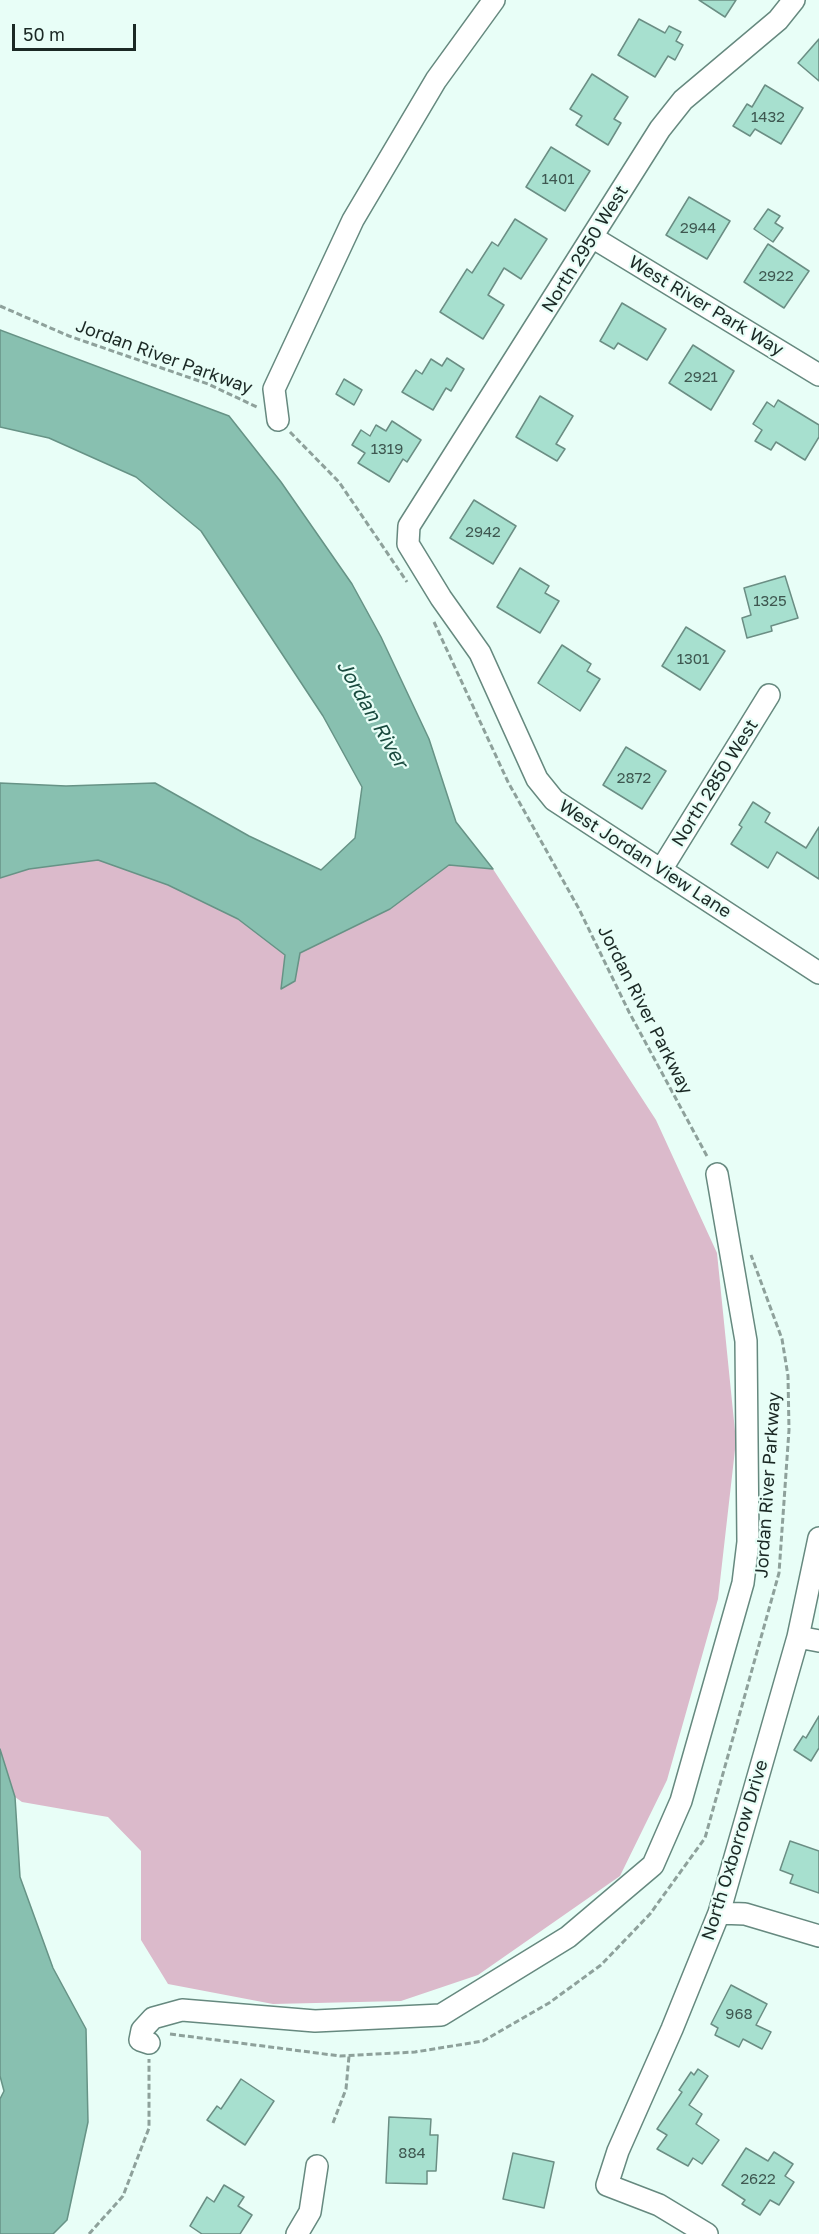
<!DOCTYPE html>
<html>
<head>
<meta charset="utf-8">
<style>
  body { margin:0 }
  #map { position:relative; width:819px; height:2234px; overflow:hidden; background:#e8fef7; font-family:"Golos Text",sans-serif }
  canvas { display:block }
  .scale { position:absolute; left:12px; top:24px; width:124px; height:27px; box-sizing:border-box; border:3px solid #1b2925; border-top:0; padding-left:8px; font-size:18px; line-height:21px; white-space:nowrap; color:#1b2925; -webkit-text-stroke:4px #e8fef7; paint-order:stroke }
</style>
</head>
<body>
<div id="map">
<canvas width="819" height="2234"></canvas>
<div class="scale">50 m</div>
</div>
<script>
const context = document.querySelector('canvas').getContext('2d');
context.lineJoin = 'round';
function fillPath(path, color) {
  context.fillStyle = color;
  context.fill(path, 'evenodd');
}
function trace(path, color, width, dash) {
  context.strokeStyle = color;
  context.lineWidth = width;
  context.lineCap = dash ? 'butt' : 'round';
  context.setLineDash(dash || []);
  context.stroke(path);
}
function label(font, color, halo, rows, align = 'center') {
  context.font = font + ' "Golos Text",sans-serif';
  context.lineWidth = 4.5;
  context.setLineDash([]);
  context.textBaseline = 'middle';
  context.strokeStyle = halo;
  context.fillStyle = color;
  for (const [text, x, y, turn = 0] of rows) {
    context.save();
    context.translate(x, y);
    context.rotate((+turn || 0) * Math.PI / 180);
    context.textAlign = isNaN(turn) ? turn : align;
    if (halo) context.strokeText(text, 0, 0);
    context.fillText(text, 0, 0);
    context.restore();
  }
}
fillPath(new Path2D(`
  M 98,860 L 168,885 L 238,919 L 286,955 L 281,988 L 295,980 L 300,953 L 390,909 L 449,865 L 493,869 L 656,1120 L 717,1253 L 736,1441 L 718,1599 L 667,1780 L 620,1876 L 478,1975 L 401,2001 L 273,2004 L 168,1984 L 141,1940 L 141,1851 L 108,1817 L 22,1802 L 15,1797 L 0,1749 L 0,878 L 29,869 Z`), '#dbbacb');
const water = new Path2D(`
  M 0,330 L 229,416 L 281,482 L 352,584 L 381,637 L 429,739 L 456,822 L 493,869 L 449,865 L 390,909 L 300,953 L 295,981 L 281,989 L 285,955 L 238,919 L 168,885 L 98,860 L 29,869 L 0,878 L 0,783 L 66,786 L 155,783 L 249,836 L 321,870 L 355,838 L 362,787 L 323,716 L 201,531 L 136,477 L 49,438 L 0,427 Z
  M 0,1749 L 15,1797 L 20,1877 L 53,1968 L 86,2029 L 88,2122 L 67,2220 L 53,2234 L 0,2234 L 0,2099 L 4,2091 L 0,2076 Z`);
fillPath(water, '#88c0b0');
trace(water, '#679386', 1.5);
const building = new Path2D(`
  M 699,0 L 736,0 L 725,17 Z
  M 639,19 L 665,33 L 669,26 L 681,32 L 676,41 L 683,45 L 675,60 L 668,56 L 655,77 L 618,55 Z
  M 819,39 L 819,81 L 798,63 Z
  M 592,74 L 628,97 L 614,119 L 621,123 L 608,145 L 576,125 L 582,116 L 570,109 Z
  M 765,85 L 803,108 L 781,144 L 755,129 L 750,136 L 733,126 L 747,104 L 752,107 Z
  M 551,147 L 590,171 L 565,211 L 526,187 Z
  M 689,197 L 730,221 L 707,259 L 666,235 Z
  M 768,209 L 780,216 L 775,223 L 783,228 L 773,242 L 754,229 Z
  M 515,219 L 547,239 L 521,279 L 504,268 L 488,295 L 504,305 L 483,339 L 440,312 L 467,269 L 472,273 L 492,242 L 498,246 Z
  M 768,244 L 809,271 L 784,308 L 744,282 Z
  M 622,303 L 666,329 L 647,360 L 618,343 L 614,349 L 600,341 Z
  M 693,345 L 734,371 L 711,410 L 669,383 Z
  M 447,358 L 464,369 L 451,391 L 446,388 L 433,410 L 402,392 L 416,370 L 422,374 L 431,359 L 442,366 Z
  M 344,379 L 362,390 L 354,405 L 336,394 Z
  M 540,396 L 573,416 L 556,444 L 565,449 L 557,461 L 516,437 Z
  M 778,400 L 819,425 L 819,437 L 805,460 L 776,442 L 771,450 L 755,441 L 762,430 L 753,424 L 767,402 L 774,407 Z
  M 392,421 L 421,440 L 407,462 L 403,459 L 389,482 L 358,463 L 365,453 L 352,445 L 361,430 L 370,436 L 376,425 L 386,431 Z
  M 474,500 L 516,526 L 493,564 L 450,538 Z
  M 520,568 L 549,586 L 545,593 L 559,601 L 540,633 L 497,607 Z
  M 785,576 L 798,618 L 771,626 L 772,631 L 747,638 L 742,618 L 751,615 L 744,588 Z
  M 686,627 L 725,651 L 700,690 L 662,666 Z
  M 562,645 L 591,664 L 587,671 L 600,679 L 580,711 L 538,683 Z
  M 626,747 L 666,771 L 642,809 L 603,785 Z
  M 753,802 L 770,813 L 765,822 L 806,848 L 819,827 L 819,879 L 777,852 L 768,868 L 731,844 L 742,827 L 739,825 Z
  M 819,1716 L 819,1748 L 811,1761 L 794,1750 L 803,1736 L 806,1738 Z
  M 790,1841 L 819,1851 L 819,1893 L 790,1883 L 793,1875 L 780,1870 Z
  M 731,1985 L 767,2004 L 756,2025 L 771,2032 L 762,2049 L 743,2039 L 739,2047 L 715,2035 L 718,2028 L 711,2024 Z
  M 698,2069 L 708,2076 L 689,2105 L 702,2114 L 696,2124 L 719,2140 L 702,2164 L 693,2158 L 688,2166 L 657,2149 L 667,2135 L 657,2129 L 682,2092 L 679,2090 L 691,2072 L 694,2075 Z
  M 241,2079 L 274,2101 L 245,2145 L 207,2120 L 217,2106 L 221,2109 Z
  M 389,2117 L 431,2119 L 430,2135 L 438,2135 L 436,2171 L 427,2171 L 427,2184 L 386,2183 Z
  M 746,2148 L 768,2161 L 774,2152 L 793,2164 L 785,2176 L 794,2182 L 779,2205 L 770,2200 L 760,2215 L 742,2204 L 745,2200 L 722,2185 Z
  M 513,2153 L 554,2162 L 544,2208 L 503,2199 Z
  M 224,2185 L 244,2197 L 238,2206 L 252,2215 L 240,2234 L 202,2234 L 190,2226 L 207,2197 L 214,2202 Z`);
fillPath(building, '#a7e0cf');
trace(building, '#6b8e84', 1.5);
const minor = new Path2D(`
  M 794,0 L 778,20 L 683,100 L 660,129 L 409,526 L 408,544 L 441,598 L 480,653 L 537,779 L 554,800 L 819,973
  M 592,237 L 819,375
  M 278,420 L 274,389 L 353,220 L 436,80 L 494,0
  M 661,870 L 769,695
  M 798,1637 L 819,1641
  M 719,1913 L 745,1914 L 819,1936
  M 149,2043 L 140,2040 L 142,2030 L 153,2018 L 182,2010 L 315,2021 L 441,2015 L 568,1937 L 653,1865 L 681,1801 L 743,1583 L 748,1542 L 746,1341 L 717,1174
  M 297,2234 L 310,2212 L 317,2166
  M 707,2234 L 659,2205 L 607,2185 L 618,2151 L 672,2029 L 719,1913 L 798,1637 L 819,1538`);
trace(minor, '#66897f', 24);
trace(new Path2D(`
  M 0,306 L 69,336 L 208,384 L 259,408
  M 290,432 L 339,482 L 407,582
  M 434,622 L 508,782 L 579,909 L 629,1012 L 708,1158
  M 170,2034 L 340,2056 L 415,2052 L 483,2041 L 549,2003 L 601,1965 L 650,1914 L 705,1838 L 779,1573 L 789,1430 L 788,1376 L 782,1339 L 751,1255
  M 333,2123 L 346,2089 L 349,2056
  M 89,2234 L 123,2196 L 149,2128 L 149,2059`), '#8ea19b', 3, [6, 3]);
trace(minor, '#fff', 21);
label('15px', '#3e5750', null, [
  ["1432",768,117],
  ["1401",558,179],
  ["2944",698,228],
  ["2922",776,276],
  ["2921",701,377],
  ["1319",387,449],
  ["2942",483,532],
  ["1325",770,601],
  ["1301",693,659],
  ["2872",634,778],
  ["968",739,2014],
  ["884",412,2153],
  ["2622",758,2179]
]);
label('18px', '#1b2925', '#e8fef7', [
  ["North 2950 West",585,249,-58],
  ["West River Park Way",706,306,31],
  ["Jordan River Parkway",164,357,20],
  ["North 2850 West",715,783,-58],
  ["West Jordan View Lane",645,859,33],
  ["Jordan River Parkway",645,1010,63],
  ["Jordan River Parkway",768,1485,-86],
  ["North Oxborrow Drive",735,1850,-73]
]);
label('italic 20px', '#1a4a3e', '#e8fef7', [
  ["Jordan River",372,714,60]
]);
</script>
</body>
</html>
